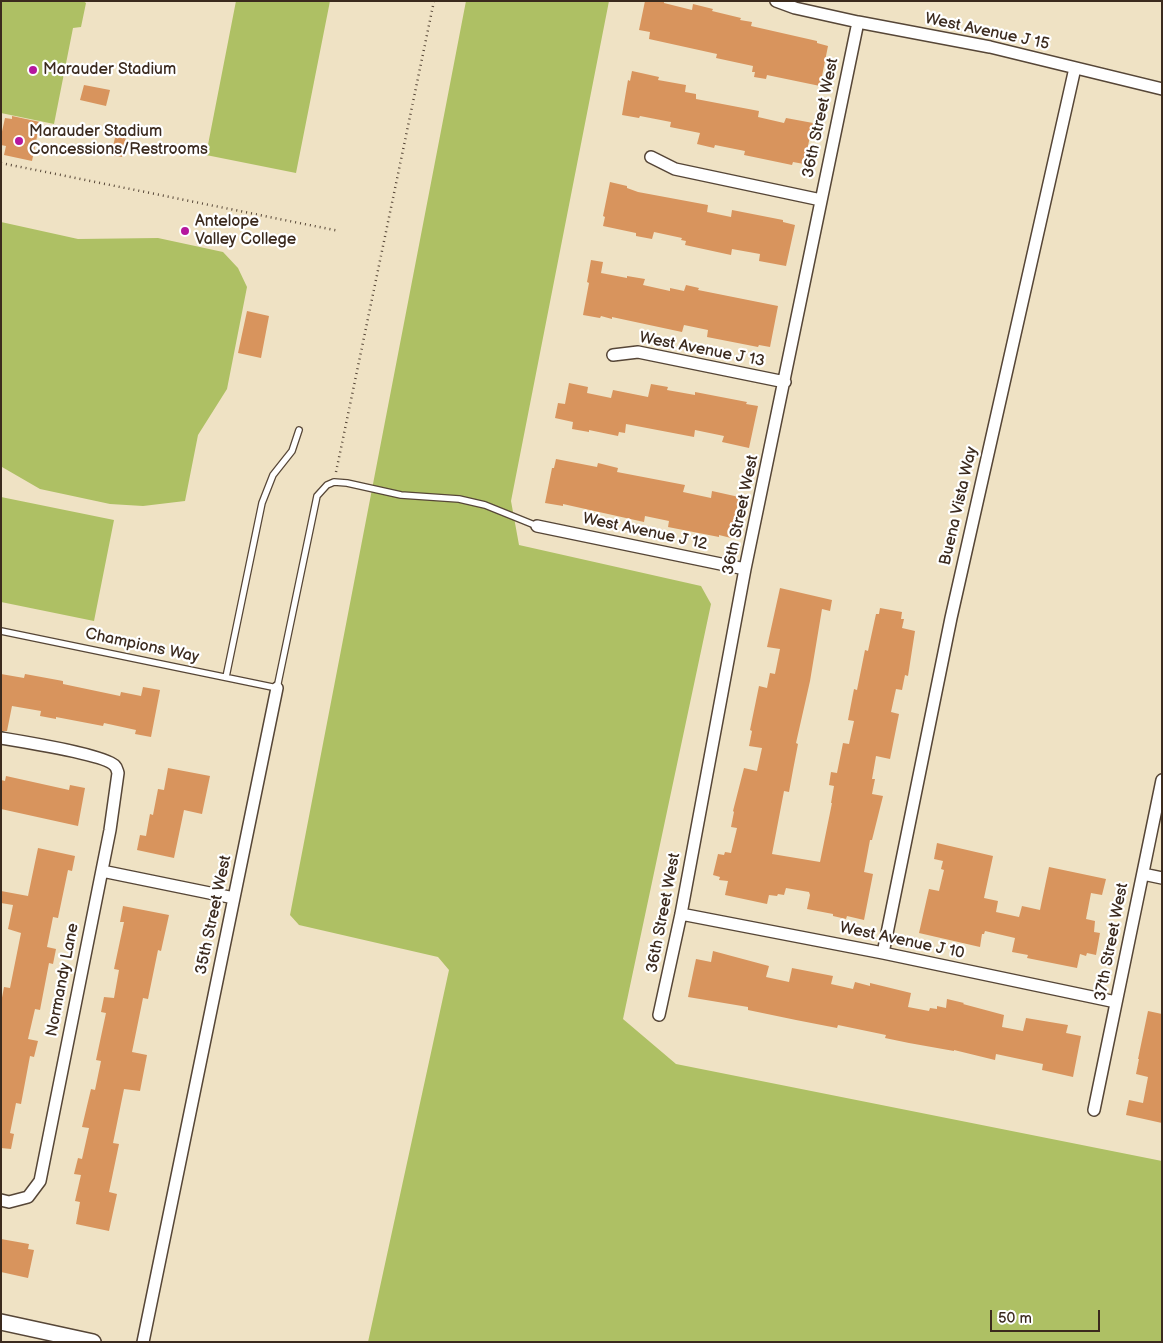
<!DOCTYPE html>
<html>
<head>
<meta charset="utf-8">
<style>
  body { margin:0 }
  #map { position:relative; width:1163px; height:1343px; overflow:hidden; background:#efe2c4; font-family:"Balsamiq Sans",sans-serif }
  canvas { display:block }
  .frame { position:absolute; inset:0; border:2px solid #3b2a1e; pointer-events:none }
  .scale { position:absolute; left:990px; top:1310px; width:110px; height:22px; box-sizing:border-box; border:2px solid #3b2a1e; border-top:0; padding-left:6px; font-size:15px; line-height:18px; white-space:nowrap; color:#3b2a1e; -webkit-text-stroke:4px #fff; paint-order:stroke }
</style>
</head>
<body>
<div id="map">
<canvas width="1163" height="1343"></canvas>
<div class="frame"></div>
<div class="scale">50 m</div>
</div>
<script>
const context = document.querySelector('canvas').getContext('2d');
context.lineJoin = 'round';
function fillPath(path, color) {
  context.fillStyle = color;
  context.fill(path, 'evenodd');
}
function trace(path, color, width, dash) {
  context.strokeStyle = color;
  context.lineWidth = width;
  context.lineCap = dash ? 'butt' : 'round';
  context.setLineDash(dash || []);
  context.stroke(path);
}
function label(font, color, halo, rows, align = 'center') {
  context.font = font + ' "Balsamiq Sans",sans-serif';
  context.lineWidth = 4.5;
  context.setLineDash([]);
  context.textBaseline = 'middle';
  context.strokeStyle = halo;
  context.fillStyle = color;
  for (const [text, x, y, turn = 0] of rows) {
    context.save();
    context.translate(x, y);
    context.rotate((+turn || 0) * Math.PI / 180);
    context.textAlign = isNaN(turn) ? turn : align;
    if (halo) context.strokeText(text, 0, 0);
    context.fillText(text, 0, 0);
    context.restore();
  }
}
fillPath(new Path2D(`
  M 1,1 L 83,1 L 86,3 L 81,27 L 73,28 L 54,124 L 1,113 Z
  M 236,1 L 330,1 L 296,173 L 206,155 Z
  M 466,1 L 609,1 L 511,501 L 519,545 L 701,586 L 711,604 L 623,1019 L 676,1064 L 1162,1161 L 1162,1342 L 368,1342 L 449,970 L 438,957 L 299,925 L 290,915 Z
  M 1,222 L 78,239 L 158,238 L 223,252 L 238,268 L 247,287 L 227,389 L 198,435 L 185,501 L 143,506 L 110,504 L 40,489 L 2,467 Z
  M 1,497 L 114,520 L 94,621 L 1,602 Z`), '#aec064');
fillPath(new Path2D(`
  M 645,1 L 664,1 L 664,3 L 692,10 L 693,4 L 713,9 L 712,11 L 741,18 L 740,20 L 752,22 L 751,26 L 817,41 L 817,43 L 828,46 L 820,86 L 767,75 L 766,79 L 754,77 L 755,72 L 752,72 L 753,66 L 716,58 L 717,54 L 649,39 L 650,32 L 639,30 Z
  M 632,71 L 659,77 L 658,80 L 686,85 L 685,92 L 696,94 L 696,99 L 759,111 L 758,117 L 784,123 L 786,118 L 813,123 L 804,164 L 793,162 L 792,165 L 744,155 L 745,151 L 715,145 L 714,148 L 697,144 L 700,133 L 670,127 L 671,122 L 640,116 L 639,118 L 622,115 L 628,80 L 630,81 Z
  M 84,85 L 110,90 L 106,106 L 80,100 Z
  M 12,116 L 40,122 L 32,161 L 4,155 L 6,146 L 1,145 L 1,136 L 5,118 L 12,119 Z
  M 117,129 L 127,132 L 122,157 L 111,155 Z
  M 610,182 L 627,186 L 627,188 L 638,192 L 708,205 L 707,212 L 731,217 L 732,210 L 783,220 L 783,222 L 795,225 L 786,266 L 759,261 L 760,254 L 732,249 L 731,255 L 685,245 L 686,241 L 681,240 L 682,238 L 654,232 L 652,239 L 636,236 L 636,233 L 603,226 L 605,217 L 603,216 Z
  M 591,260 L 603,262 L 601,273 L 627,278 L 627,276 L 645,279 L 643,285 L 670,291 L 670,288 L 684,291 L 686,285 L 699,288 L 698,290 L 778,306 L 770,347 L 759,345 L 758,347 L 707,337 L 708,330 L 684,325 L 682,332 L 612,317 L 612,319 L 601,316 L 600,318 L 583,315 L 589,283 L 587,282 Z
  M 247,311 L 269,316 L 261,358 L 238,353 Z
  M 569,383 L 588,387 L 587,393 L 611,398 L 613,390 L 648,397 L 651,384 L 668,387 L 667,390 L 695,395 L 695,392 L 747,402 L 746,404 L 758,406 L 749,448 L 722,442 L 724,436 L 695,430 L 694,437 L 626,424 L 625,433 L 619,432 L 618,436 L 589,430 L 589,432 L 572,429 L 573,422 L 555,418 L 558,403 L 565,404 Z
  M 556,459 L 597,467 L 598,463 L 618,468 L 617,472 L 685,485 L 683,492 L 711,498 L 712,491 L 739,497 L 731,538 L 719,535 L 719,537 L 668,527 L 669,521 L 645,516 L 644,522 L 563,504 L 563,506 L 545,503 L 552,468 L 554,468 Z
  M 780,588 L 832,600 L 830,611 L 822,609 L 810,681 L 796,743 L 798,744 L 793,770 L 789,792 L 784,791 L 772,854 L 820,862 L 832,803 L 831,803 L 834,786 L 829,785 L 831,772 L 837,773 L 843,743 L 849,744 L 854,721 L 848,720 L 854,689 L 857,690 L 865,650 L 868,651 L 876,614 L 879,614 L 880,608 L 902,612 L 901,619 L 904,619 L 902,628 L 915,631 L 908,676 L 905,675 L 902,690 L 896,689 L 891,712 L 899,714 L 890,759 L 876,756 L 872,779 L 875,779 L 872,794 L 883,796 L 872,840 L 870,840 L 864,872 L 873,874 L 864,920 L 847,916 L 846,919 L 833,916 L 833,914 L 807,909 L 810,895 L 809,892 L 786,888 L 784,895 L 778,894 L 777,896 L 769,895 L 767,904 L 725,895 L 728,881 L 719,880 L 720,877 L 713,875 L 718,854 L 724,855 L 725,852 L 731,853 L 737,828 L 731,827 L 734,812 L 733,811 L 744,768 L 757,771 L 762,748 L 749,746 L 752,731 L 750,730 L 759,686 L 767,688 L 770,673 L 775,674 L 780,649 L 767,647 Z
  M 1,674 L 24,678 L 25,674 L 63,681 L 63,684 L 120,696 L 121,692 L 141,696 L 143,687 L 160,690 L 151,737 L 135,734 L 136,730 L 104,723 L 103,726 L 56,717 L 56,719 L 40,716 L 41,711 L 12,706 L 7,731 L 1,731 Z
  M 168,768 L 210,776 L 202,814 L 184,810 L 174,858 L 137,850 L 140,835 L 146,836 L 150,814 L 153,815 L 158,789 L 164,790 Z
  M 6,776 L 69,790 L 70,785 L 85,788 L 78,826 L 1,809 L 1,780 L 5,781 Z
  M 937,843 L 993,856 L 984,898 L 998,901 L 996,912 L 1019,917 L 1022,906 L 1040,910 L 1049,867 L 1106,879 L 1102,895 L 1091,893 L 1086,919 L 1095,921 L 1094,932 L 1100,933 L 1096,955 L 1087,953 L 1086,956 L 1080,954 L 1077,968 L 1027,958 L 1028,955 L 1012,952 L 1015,938 L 985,931 L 984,934 L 982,934 L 980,947 L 919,933 L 929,889 L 939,891 L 944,870 L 941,869 L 943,861 L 934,859 Z
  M 38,848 L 75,856 L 72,871 L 68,870 L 58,918 L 53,917 L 47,947 L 56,949 L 53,964 L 49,963 L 40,1010 L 35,1009 L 28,1039 L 38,1041 L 34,1057 L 30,1056 L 21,1104 L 16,1103 L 10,1133 L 14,1134 L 11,1149 L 1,1148 L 1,1003 L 4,987 L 10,988 L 21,933 L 8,929 L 13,905 L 1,903 L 1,891 L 28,896 Z
  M 123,906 L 169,915 L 161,951 L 158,950 L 148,999 L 143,998 L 132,1052 L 147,1055 L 140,1091 L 124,1089 L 113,1143 L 119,1144 L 109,1192 L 117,1194 L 109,1231 L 76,1224 L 80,1202 L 75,1201 L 81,1175 L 74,1174 L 78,1158 L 82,1159 L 89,1128 L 82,1127 L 91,1089 L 95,1090 L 101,1061 L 96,1060 L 106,1013 L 101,1012 L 104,997 L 114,998 L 119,970 L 114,969 L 124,922 L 120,922 Z
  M 713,951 L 769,966 L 766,977 L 789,982 L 792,968 L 833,976 L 831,984 L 853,989 L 855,982 L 870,986 L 870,983 L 911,993 L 908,1007 L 929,1011 L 930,1008 L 937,1009 L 937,1006 L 946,1008 L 947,999 L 964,1003 L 963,1004 L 1004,1015 L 1002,1027 L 1023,1031 L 1026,1018 L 1068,1025 L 1066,1033 L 1081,1036 L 1073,1077 L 1042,1070 L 1043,1064 L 996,1054 L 995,1060 L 954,1050 L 954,1051 L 909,1043 L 885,1038 L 886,1035 L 838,1025 L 837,1028 L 796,1020 L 748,1010 L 748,1007 L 688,997 L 696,959 L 711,962 Z
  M 1148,1011 L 1162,1014 L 1162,1123 L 1126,1115 L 1129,1100 L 1143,1103 L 1148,1077 L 1136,1074 L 1139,1059 L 1138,1059 Z
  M 1,1239 L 29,1244 L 28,1249 L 34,1250 L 28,1278 L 1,1272 Z`), '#d8945d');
const service = new Path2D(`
  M 1,631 L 277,688 L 317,496 L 327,485 L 334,482 L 347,483 L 401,495 L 459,499 L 485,505 L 537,526
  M 226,677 L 262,503 L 273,475 L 292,451 L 299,430`);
const minor = new Path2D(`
  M 776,1 L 795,8 L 858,22 L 990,47 L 1162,89
  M 651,157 L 675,169 L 821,200
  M 613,355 L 638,352 L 785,382
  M 537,526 L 745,569
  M 1,738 C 19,741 107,755 115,766 C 117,768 117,770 118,773 L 110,830 L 40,1181 L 28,1197 L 9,1202 L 1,1200
  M 102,871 L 234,898
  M 1143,874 L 1162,878
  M 681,914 L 883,953 L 1116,1002
  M 883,953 L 951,618 L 1075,68
  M 659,1015 L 681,914 L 745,569 L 858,22
  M 1094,1110 L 1162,780
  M 143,1342 L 277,688`);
const tertiary = new Path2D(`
  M 1,1322 L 93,1342`);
trace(service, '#564637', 8);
trace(minor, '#564637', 14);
trace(tertiary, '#564637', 18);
trace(new Path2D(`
  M 1,163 L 339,231
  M 336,472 L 434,1`), '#564637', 2.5, [1, 4]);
trace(service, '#fff', 5.5);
trace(minor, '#fff', 11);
trace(tertiary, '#fff', 15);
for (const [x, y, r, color] of [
  [33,70,5,"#b5179e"],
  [19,141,5,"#b5179e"],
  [185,231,5,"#b5179e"]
]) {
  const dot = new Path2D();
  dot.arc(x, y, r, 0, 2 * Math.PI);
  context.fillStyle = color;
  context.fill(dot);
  trace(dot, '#fff', 2);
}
label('16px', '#3b2a1e', '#fff', [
  ["West Avenue J 15",987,32,12],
  ["36th Street West",821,118,-78],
  ["West Avenue J 13",702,350,11],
  ["Buena Vista Way",959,506,-77],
  ["36th Street West",741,515,-78],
  ["West Avenue J 12",645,532,12],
  ["Champions Way",142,646,12],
  ["36th Street West",664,913,-79],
  ["35th Street West",214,915,-78],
  ["West Avenue J 10",902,941,12],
  ["37th Street West",1112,942,-79],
  ["Normandy Lane",63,980,-79]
]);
label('16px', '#3b2a1e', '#fff', [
  ["Marauder Stadium",43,70],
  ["Marauder Stadium",29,132],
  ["Concessions/Restrooms",29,150],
  ["Antelope",195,222],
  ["Valley College",195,240]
], 'left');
</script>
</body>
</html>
